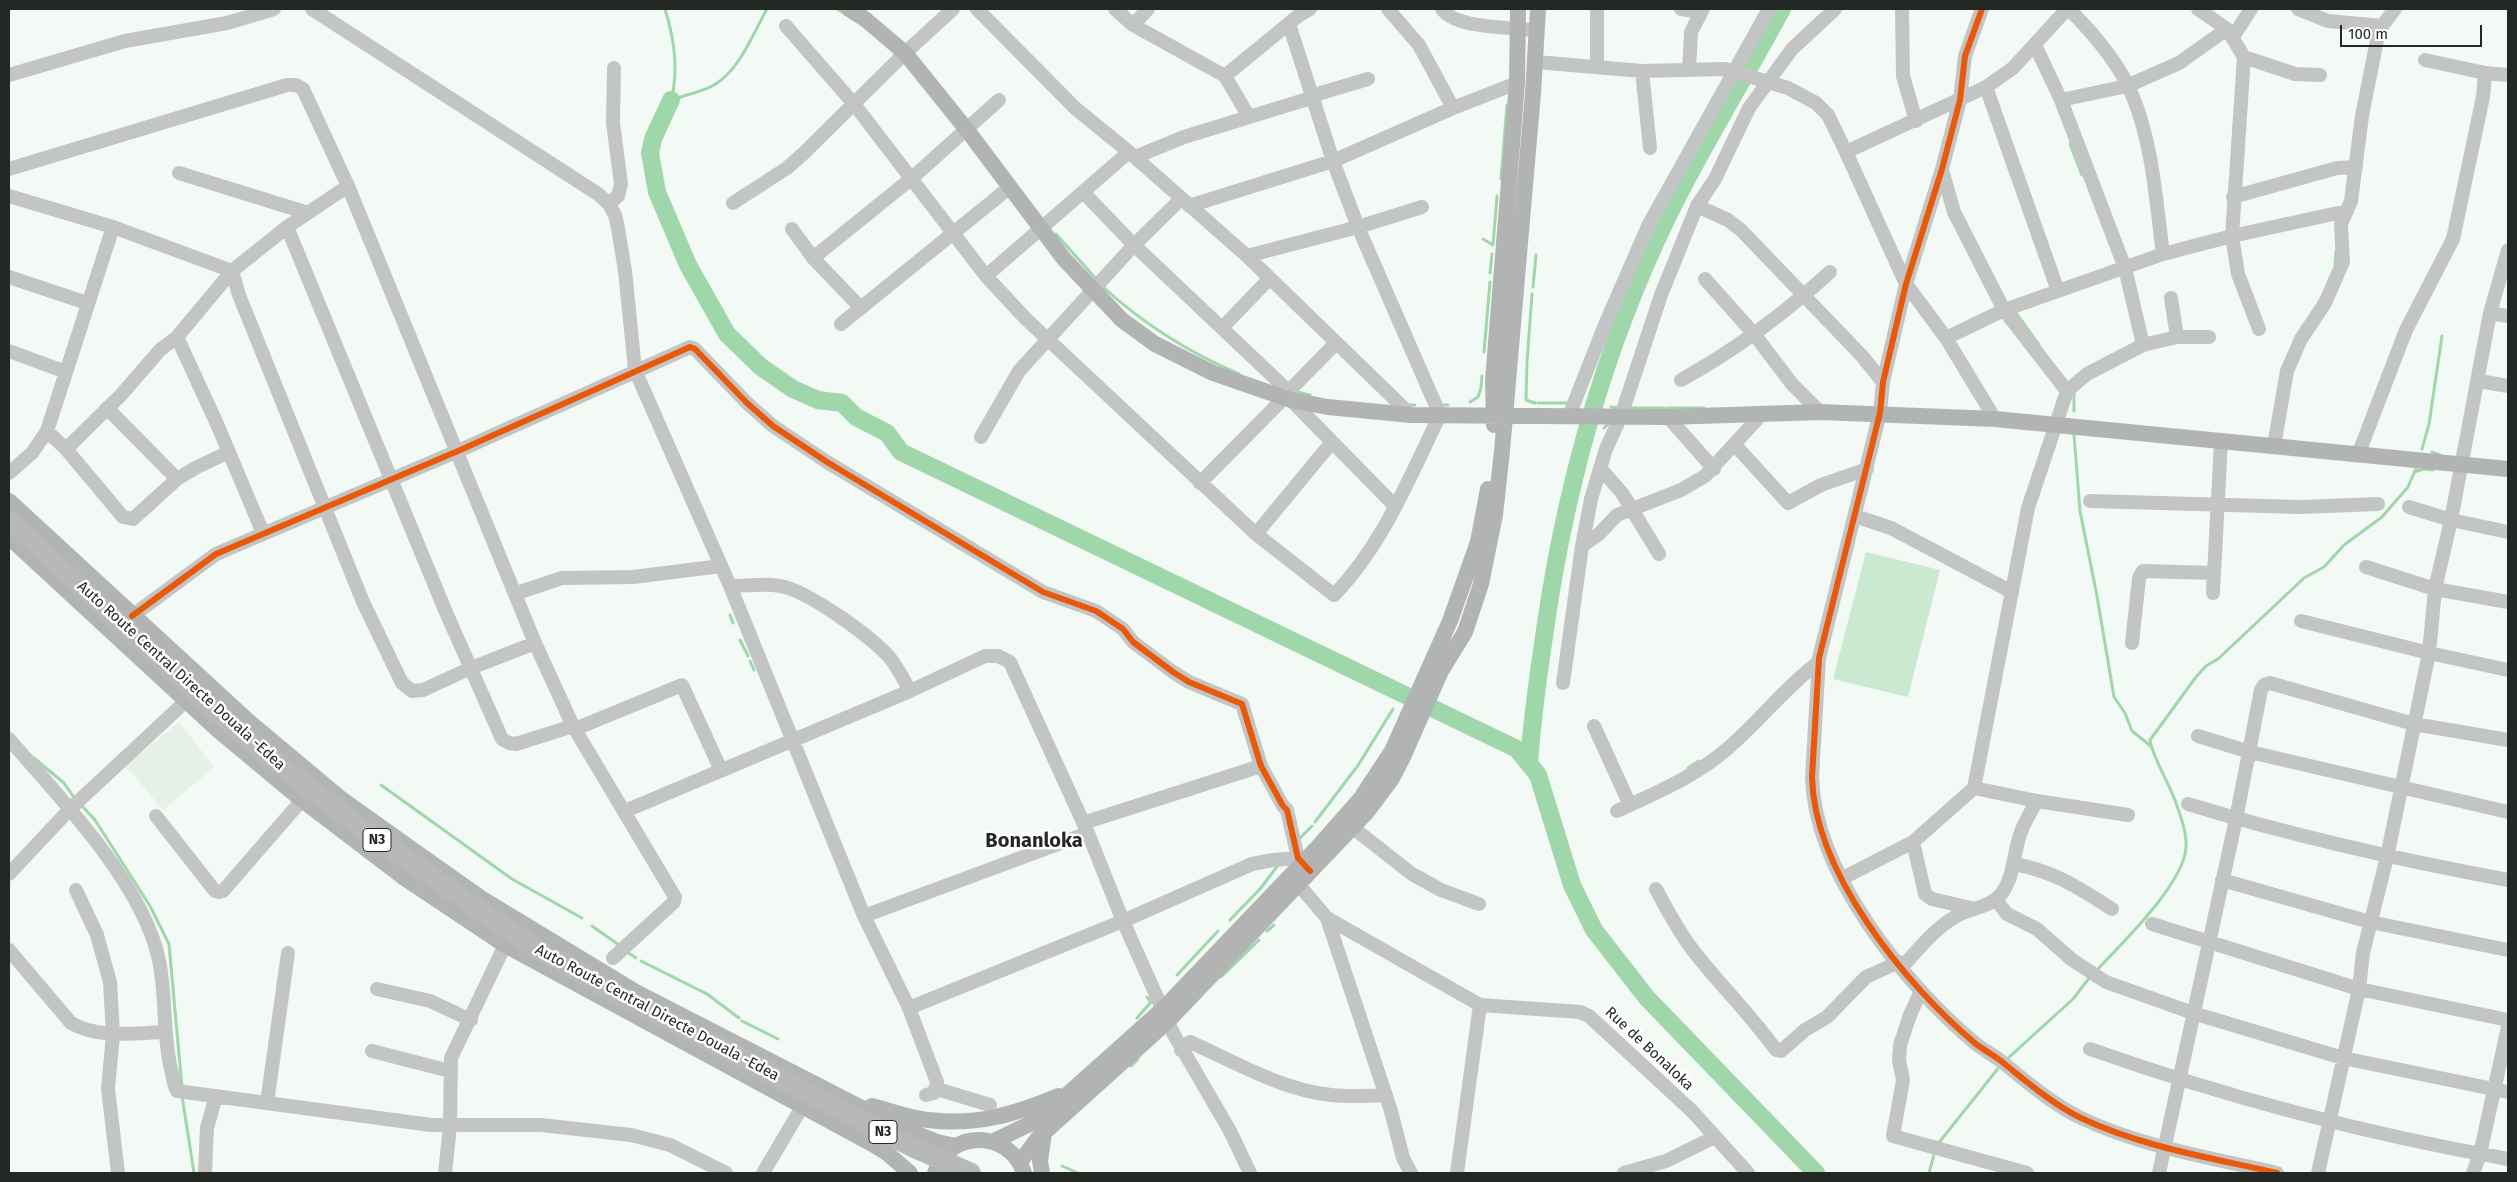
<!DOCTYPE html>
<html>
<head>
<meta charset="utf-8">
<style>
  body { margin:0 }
  #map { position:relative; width:2517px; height:1182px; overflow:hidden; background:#f3f9f4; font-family:"Fira Sans",sans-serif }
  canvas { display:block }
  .frame { position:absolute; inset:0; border:10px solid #242824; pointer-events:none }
  .scale { position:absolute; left:2340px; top:25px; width:142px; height:22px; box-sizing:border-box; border:2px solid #242824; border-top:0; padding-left:6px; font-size:15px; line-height:18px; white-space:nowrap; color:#242824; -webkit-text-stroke:4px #fff; paint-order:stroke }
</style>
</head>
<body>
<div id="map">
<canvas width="2517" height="1182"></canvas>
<div class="frame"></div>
<div class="scale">100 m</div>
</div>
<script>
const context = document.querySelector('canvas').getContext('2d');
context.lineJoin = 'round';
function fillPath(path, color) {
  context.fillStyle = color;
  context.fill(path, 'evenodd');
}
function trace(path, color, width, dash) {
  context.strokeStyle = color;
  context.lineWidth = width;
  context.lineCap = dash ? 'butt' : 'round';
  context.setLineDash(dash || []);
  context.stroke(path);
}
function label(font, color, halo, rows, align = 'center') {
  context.font = font + ' "Fira Sans",sans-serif';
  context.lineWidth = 5;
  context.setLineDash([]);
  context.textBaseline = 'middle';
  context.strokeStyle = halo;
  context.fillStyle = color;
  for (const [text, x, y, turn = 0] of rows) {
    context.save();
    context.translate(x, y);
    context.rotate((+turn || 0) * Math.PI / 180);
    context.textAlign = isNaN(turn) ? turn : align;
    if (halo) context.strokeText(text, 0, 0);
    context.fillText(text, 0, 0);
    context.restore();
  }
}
fillPath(new Path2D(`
  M 179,722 L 214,767 L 163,810 L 132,773 L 124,767 Z`), '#e5f1e6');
fillPath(new Path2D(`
  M 1866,552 L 1940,570 L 1908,697 L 1833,679 Z`), '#cbe8d0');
trace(new Path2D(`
  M 665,9 C 674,38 679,71 671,100
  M 837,9 L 844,13
  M 671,100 C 685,95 702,92 714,85 C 740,70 753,33 767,9
  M 2070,144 L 2082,175
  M 1501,179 L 1507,105
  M 1056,234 L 1097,280
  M 1483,239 L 1493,245 L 1497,196
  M 2335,264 L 2336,251
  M 1490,273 L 1492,254
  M 1102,286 C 1143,324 1188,352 1239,374
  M 1533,287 L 1536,255
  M 2016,313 L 2039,345
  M 1484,352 L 1490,282
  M 1527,362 L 1532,294
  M 1481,386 L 1482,376
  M 1297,392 L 1310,395
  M 1526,399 L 1527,363
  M 1526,400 L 1535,403
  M 1470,402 L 1478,397 L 1481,388
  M 1538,403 L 1569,403
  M 1406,405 L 1415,405
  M 1440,405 L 1448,405
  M 1587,407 L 1597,407
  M 1611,407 L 1619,408
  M 1628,408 L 1664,408
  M 1667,408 L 1704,408
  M 2074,411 L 2074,390
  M 1604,428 L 1609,423
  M 2074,435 L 2080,511 L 2097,596 L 2114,697 L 2125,713 L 2132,731 L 2152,747
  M 2422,449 L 2429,424 L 2442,336
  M 2432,452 L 2440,455
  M 2414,472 L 2424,469 L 2433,470
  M 730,615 L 733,623
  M 740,640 L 748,656
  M 750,661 L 754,670
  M 34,758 L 64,783 L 75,799
  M 1357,767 L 1393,709
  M 1688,768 L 1699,761
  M 381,785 L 512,879 L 582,918
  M 81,805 L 95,820 L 150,906 L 169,944 L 182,1087
  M 1315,822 L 1356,768
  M 1298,840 L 1312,826
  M 1230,920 L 1260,889 L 1279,864
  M 592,926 L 619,945
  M 1267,931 L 1274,925
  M 627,952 L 636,958
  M 641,961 L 707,994 L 739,1018
  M 2096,971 C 2121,944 2183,885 2186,848 C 2187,833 2181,817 2176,803 C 2171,787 2151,754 2150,740 L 2196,677 L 2206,666 L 2218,659 L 2304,578 L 2324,567 L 2344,545 L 2382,517 L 2408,487 L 2417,466
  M 1177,975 L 1218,931
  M 1221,977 L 1259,940
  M 1137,1018 L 1151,1002 L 1147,997
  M 742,1021 L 778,1039
  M 2006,1060 L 2073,999 L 2090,977
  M 1131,1066 L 1138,1059
  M 182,1096 L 194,1173
  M 1937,1145 L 2000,1066
  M 1062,1166 L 1078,1173
  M 1929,1173 L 1935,1151`), '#a0d7aa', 3);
trace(new Path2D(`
  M 671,100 L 653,139 L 650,153 L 657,192 L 688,265 L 727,334 L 761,367 L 793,389 L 818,400 L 842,403 L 856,417 L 887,433 L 901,452 L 1517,749 L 1538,775 L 1572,885 L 1594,930 L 1647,998 L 1816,1173
  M 1529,764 C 1532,716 1539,670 1546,623 C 1568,473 1610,328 1680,192 C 1712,130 1749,70 1782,9`), '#a0d7aa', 18);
trace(new Path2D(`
  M 312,9 L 598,194 L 609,204 L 615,215 L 618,228 L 625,271 L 635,370 L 730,586 L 864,916 L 909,1008 L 937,1082 L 934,1093 L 926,1095
  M 977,9 L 1075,108 L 1129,152 L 1247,256 L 1411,415
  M 1115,9 L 1133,25 L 1225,76 L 1249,117
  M 1388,9 L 1419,45 L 1453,108
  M 1442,9 C 1457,30 1512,26 1537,31
  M 1597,9 L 1597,66
  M 1681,9 L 1701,12
  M 1902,9 L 1903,76 L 1916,121
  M 1982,9 L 1965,56 L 1960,100 L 1942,169 L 1906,284 L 1883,382 L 1880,413 L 1819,658 L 1812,777 C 1814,872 1905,985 1976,1044 C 1984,1050 1993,1055 2001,1061 C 2026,1081 2052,1104 2081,1118 C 2142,1147 2212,1158 2277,1173
  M 2069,9 C 2094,34 2120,64 2133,97 C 2153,146 2156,202 2163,254
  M 2198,9 L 2227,29 L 2244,57 L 2232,236 L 2238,274 L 2259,329
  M 2298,9 L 2328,21 L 2382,26
  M 1133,25 L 1148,9
  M 786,26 L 854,104 L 986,276 L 1025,318 L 1256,534 L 1334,595 C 1383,545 1410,476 1440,415 L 1358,227 L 1333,161 L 1289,24
  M 2233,37 L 2251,9
  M 2035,45 L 2061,100 L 2125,268 L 2143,345
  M 2244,57 L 2295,74 L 2320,75
  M 2425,60 L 2485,73
  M 1536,62 L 1642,71 L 1725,69 L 1788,88 L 1816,103 L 1828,115 L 1846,152 L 1906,284 L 1946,338 L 1995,419
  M 1689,70 L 1691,32 L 1703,9
  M 1642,71 L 1650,148
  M 9,75 L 125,41 L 227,23 L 274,9
  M 1225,76 L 1298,16 L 1310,9
  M 1986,87 L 2058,291
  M 1311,96 L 1368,79
  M 2061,100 L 2127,86 L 2179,63 L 2227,29
  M 1846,152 L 1986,87 L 2013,68 L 2067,9
  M 1135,157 L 1184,137 L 1311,98
  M 9,169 L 287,85 L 296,85 L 303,89 L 348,186 L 535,643 L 573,726 L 675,897 L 674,902 L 613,958
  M 1942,170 L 1954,212 L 2004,310 L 2067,391
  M 179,173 L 308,213
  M 1083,192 L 1134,245 L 1300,402
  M 9,196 L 113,227 L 232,271 L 239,295 L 363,602 L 402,683 L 412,691 L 423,690 L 471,668 L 535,643
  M 2233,197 L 2337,168 L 2356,167
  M 733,203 L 787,168 L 804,153 L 905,53 L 953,9
  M 609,204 L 618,196 L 621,184 L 613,123 L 614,68
  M 1189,206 L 1333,161 L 1453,108 L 1517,83
  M 1697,206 L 1728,220 L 1741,230 L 1862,356 L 1883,382
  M 287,227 L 445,610 L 502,739 L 509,743 L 516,744 L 573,726
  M 792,229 L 813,258 L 861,308
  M 1247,256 L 1358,227 L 1422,207
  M 813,258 L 912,178 L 999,100
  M 986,276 L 1129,152
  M 9,277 L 87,303
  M 1705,279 L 1754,334 L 1792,384 L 1820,412
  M 2171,298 L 2177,337
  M 2490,313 L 2508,316
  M 841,324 L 1010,187
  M 1222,328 L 1270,278
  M 177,337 L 217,424 L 263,533
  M 1946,338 L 2004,310 L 2163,254 L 2232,236 L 2347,211
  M 9,351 L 66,372
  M 1681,380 C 1735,350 1784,314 1830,272
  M 2479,381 L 2508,386
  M 1289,391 L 1336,343
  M 1291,400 L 1395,506
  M 107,408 L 177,479
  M 1569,416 L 1604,327 L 1648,226 L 1769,9
  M 1668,417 L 1714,469
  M 47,431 L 66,449 L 123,517 L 133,519 L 177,479 L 197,467 L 229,452
  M 981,437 L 1019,371 L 1134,245 L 1181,199
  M 1735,445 L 1788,503 L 1821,485 L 1867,469
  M 2274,446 L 2287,371 L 2301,339 L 2325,303 L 2343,262 L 2341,224 L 2351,201 L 2362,116 L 2377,40 L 2382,26 L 2395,9
  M 66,449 L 121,395 L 160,350 L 177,337 L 232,271 L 287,227 L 348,186
  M 2358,455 L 2406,330 L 2453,239 L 2483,97 L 2485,73 L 2508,75
  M 1600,468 L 1622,493 L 1659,554
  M 9,473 L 32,453 L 47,431 L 113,227
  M 1200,483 L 1284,398
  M 2090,501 L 2300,507 L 2378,504
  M 2409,507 L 2451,520 L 2508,532
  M 1855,516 L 1891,528 L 2012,592
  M 1256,534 L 1332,442
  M 1582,546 L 1599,534 L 1617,515 L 1681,490 L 1705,476 L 1761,415
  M 2366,567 L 2435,589 L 2508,602
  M 730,586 C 748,586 771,582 788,588 C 815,597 871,636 890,658 C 898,668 904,680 910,691
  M 517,593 L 562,578 L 633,577 L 721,566
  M 2213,593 L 2221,441
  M 132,616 L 216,554 L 458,451 L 690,347 L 695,349 L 747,403 L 773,426 L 827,462 L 1043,592 L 1096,611 L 1123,629 L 1133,642 L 1173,672 L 1189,682 L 1242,704 L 1261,766 L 1283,806 L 1287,810 L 1298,858 L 1308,870
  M 2301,621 L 2429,653 L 2508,670
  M 2132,643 L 2139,578 L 2143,571 L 2214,573
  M 1563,683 L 1582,546 L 1591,499 L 1606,449 L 1621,416 L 1661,295 L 1697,206 L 1715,179 L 1749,108 L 1792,49 L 1835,9
  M 1594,726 L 1630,805
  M 575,729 L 682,685 L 721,770
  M 2198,736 L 2250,752 L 2508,812
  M 9,739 C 59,797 140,880 158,956 C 167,993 162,1032 171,1069 C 173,1076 173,1085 177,1091 L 431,1125 L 541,1125 L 631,1135 L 670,1145 L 726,1173
  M 1974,788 L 2037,801 L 2128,815
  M 2188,804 C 2293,836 2400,860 2508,880
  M 625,811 L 910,691 L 985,656 L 998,656 L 1010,662 L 1088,833 L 1123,921 L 1173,1033 L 1230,1131 L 1250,1173
  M 1617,811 C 1655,793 1695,777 1727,749 C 1759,722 1785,687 1819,662
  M 156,816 L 215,891 L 219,892 L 223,891 L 302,800
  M 1083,823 L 1261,766
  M 1352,827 L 1412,874 L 1441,890 L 1479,904
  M 1913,842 L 1925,894 L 1932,899 L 1975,909
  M 2014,864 C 2054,871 2079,888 2112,909
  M 9,874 L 70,809 L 186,701
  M 1841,879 L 1913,842 L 1974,788 L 2028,508 L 2067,391 L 2087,374 L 2143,345 L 2177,337 L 2209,337
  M 2222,880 L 2370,922 L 2508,950
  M 1298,884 L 1327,918 L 1480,1005 L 1580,1012 L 1589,1016 L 1692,1111 L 1748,1173
  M 1656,889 C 1667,910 1678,930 1692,949 C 1719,984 1750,1014 1776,1050 L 1781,1051 L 1805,1030 L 1827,1017 L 1866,977 L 1899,962
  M 76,890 L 97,935 L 110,982 L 113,1034 L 108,1089 L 118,1173
  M 1996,900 L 2007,914 L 2037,929 L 2071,959 L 2106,982 L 2193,1013 L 2343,1058 L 2508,1092
  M 864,916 L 1088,833
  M 1327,918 L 1391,1111 L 1403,1158 L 1411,1173
  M 2152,924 L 2359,989 L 2508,1020
  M 9,950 L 71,1023 C 99,1039 134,1033 165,1032
  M 1902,967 C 1918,950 1934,929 1955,917 C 1970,907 1990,909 2002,893 C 2015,875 2013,852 2021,832 C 2025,821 2031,811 2037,801
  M 377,989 L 430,1001 L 471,1020
  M 1921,991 L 1910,1015 L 1900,1045 L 1899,1060 L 1903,1080 L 1893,1136 L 2027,1173
  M 909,1008 L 1123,921 L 1252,864 L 1273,860 L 1298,858
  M 2090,1049 C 2226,1097 2366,1134 2508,1159
  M 1181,1050 L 1190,1042 C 1235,1062 1282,1090 1331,1095 C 1349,1097 1368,1096 1386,1095
  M 372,1051 L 450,1071
  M 937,1089 L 990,1105
  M 267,1103 L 288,953
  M 205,1173 L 207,1128 L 216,1096
  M 445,1173 L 450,1126 L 451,1058 L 505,945
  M 763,1173 L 802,1107
  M 1457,1173 L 1480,1005
  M 1624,1173 L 1666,1161 L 1715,1137
  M 2159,1173 L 2236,819 L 2261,690 L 2264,685 L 2270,683 L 2414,724 L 2508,740
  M 2318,1173 L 2359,989 L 2363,953 L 2387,857 L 2429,653 L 2435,589 L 2451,520 L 2490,313 L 2508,250
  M 2473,1173 L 2480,1154 L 2508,1027`), '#c3c5c4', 14);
trace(new Path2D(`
  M 849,9 L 865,19 L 905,53 L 967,130 L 1064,259 L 1122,320 L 1155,344 L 1213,373 L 1291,400 L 1328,407 L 1411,415 L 1668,417 L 1820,412 L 1995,419 L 2508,469
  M 1494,425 L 1493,380 L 1517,83 L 1518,9
  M 9,501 L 248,721 L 340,798 L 413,850 L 481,898 L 636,992 L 899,1127 L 937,1142 L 956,1146
  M 9,537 L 218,730 L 302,800 L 403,877 L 505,945 L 874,1145 L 887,1153 L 910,1173
  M 872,1106 C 891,1111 910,1118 928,1120 C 978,1126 1015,1114 1059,1096
  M 994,1141 L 1040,1119 L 1163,1009 L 1316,849 L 1361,798 L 1392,751 L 1450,621 L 1478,542 L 1488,489
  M 1020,1162 L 1038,1138 L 1168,1021 L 1367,812 L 1391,780 L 1403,757 L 1441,671 L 1465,632 L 1481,584 L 1495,515 L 1502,451 L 1533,93 L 1538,9
  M 935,1173 C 949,1128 1010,1130 1024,1173
  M 1042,1173 L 1040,1161 L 1044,1133`), '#b1b4b2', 16);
trace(new Path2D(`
  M 9,520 L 219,714 L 257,747 L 361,828 L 534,947 L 602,986 L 797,1087`), '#b6b9b7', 20);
trace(new Path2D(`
  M 797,1087 L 910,1146 L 971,1173`), '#b6b9b7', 20);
trace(new Path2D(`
  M 1982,9 L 1965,56 L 1960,100 L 1942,169 L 1906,284 L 1883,382 L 1880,413 L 1819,658 L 1812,777 C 1814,872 1905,985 1976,1044 C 1984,1050 1993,1055 2001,1061 C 2026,1081 2052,1104 2081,1118 C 2142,1147 2212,1158 2277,1173
  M 132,616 L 216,554 L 458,451 L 690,347 L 695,349 L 747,403 L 773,426 L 827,462 L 1043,592 L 1096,611 L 1123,629 L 1133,642 L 1173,672 L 1189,682 L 1242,704 L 1261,766 L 1283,806 L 1287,810 L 1298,858 L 1310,871`), '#e8590c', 6);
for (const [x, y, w] of [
  [377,840,28],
  [883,1132,28]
]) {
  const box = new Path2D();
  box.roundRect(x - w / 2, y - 11.5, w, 23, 4);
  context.fillStyle = '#fff';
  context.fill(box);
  trace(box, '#242824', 1);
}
label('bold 14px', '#242824', null, [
  ["N3",377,840],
  ["N3",883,1132]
]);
label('15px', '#242824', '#fff', [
  ["Auto Route Central Directe Douala -Edea",181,676,42],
  ["Auto Route Central Directe Douala -Edea",657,1013,28],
  ["Rue de Bonaloka",1649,1049,43]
]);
label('bold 20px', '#242824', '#fff', [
  ["Bonanloka",1034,841]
]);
</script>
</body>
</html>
